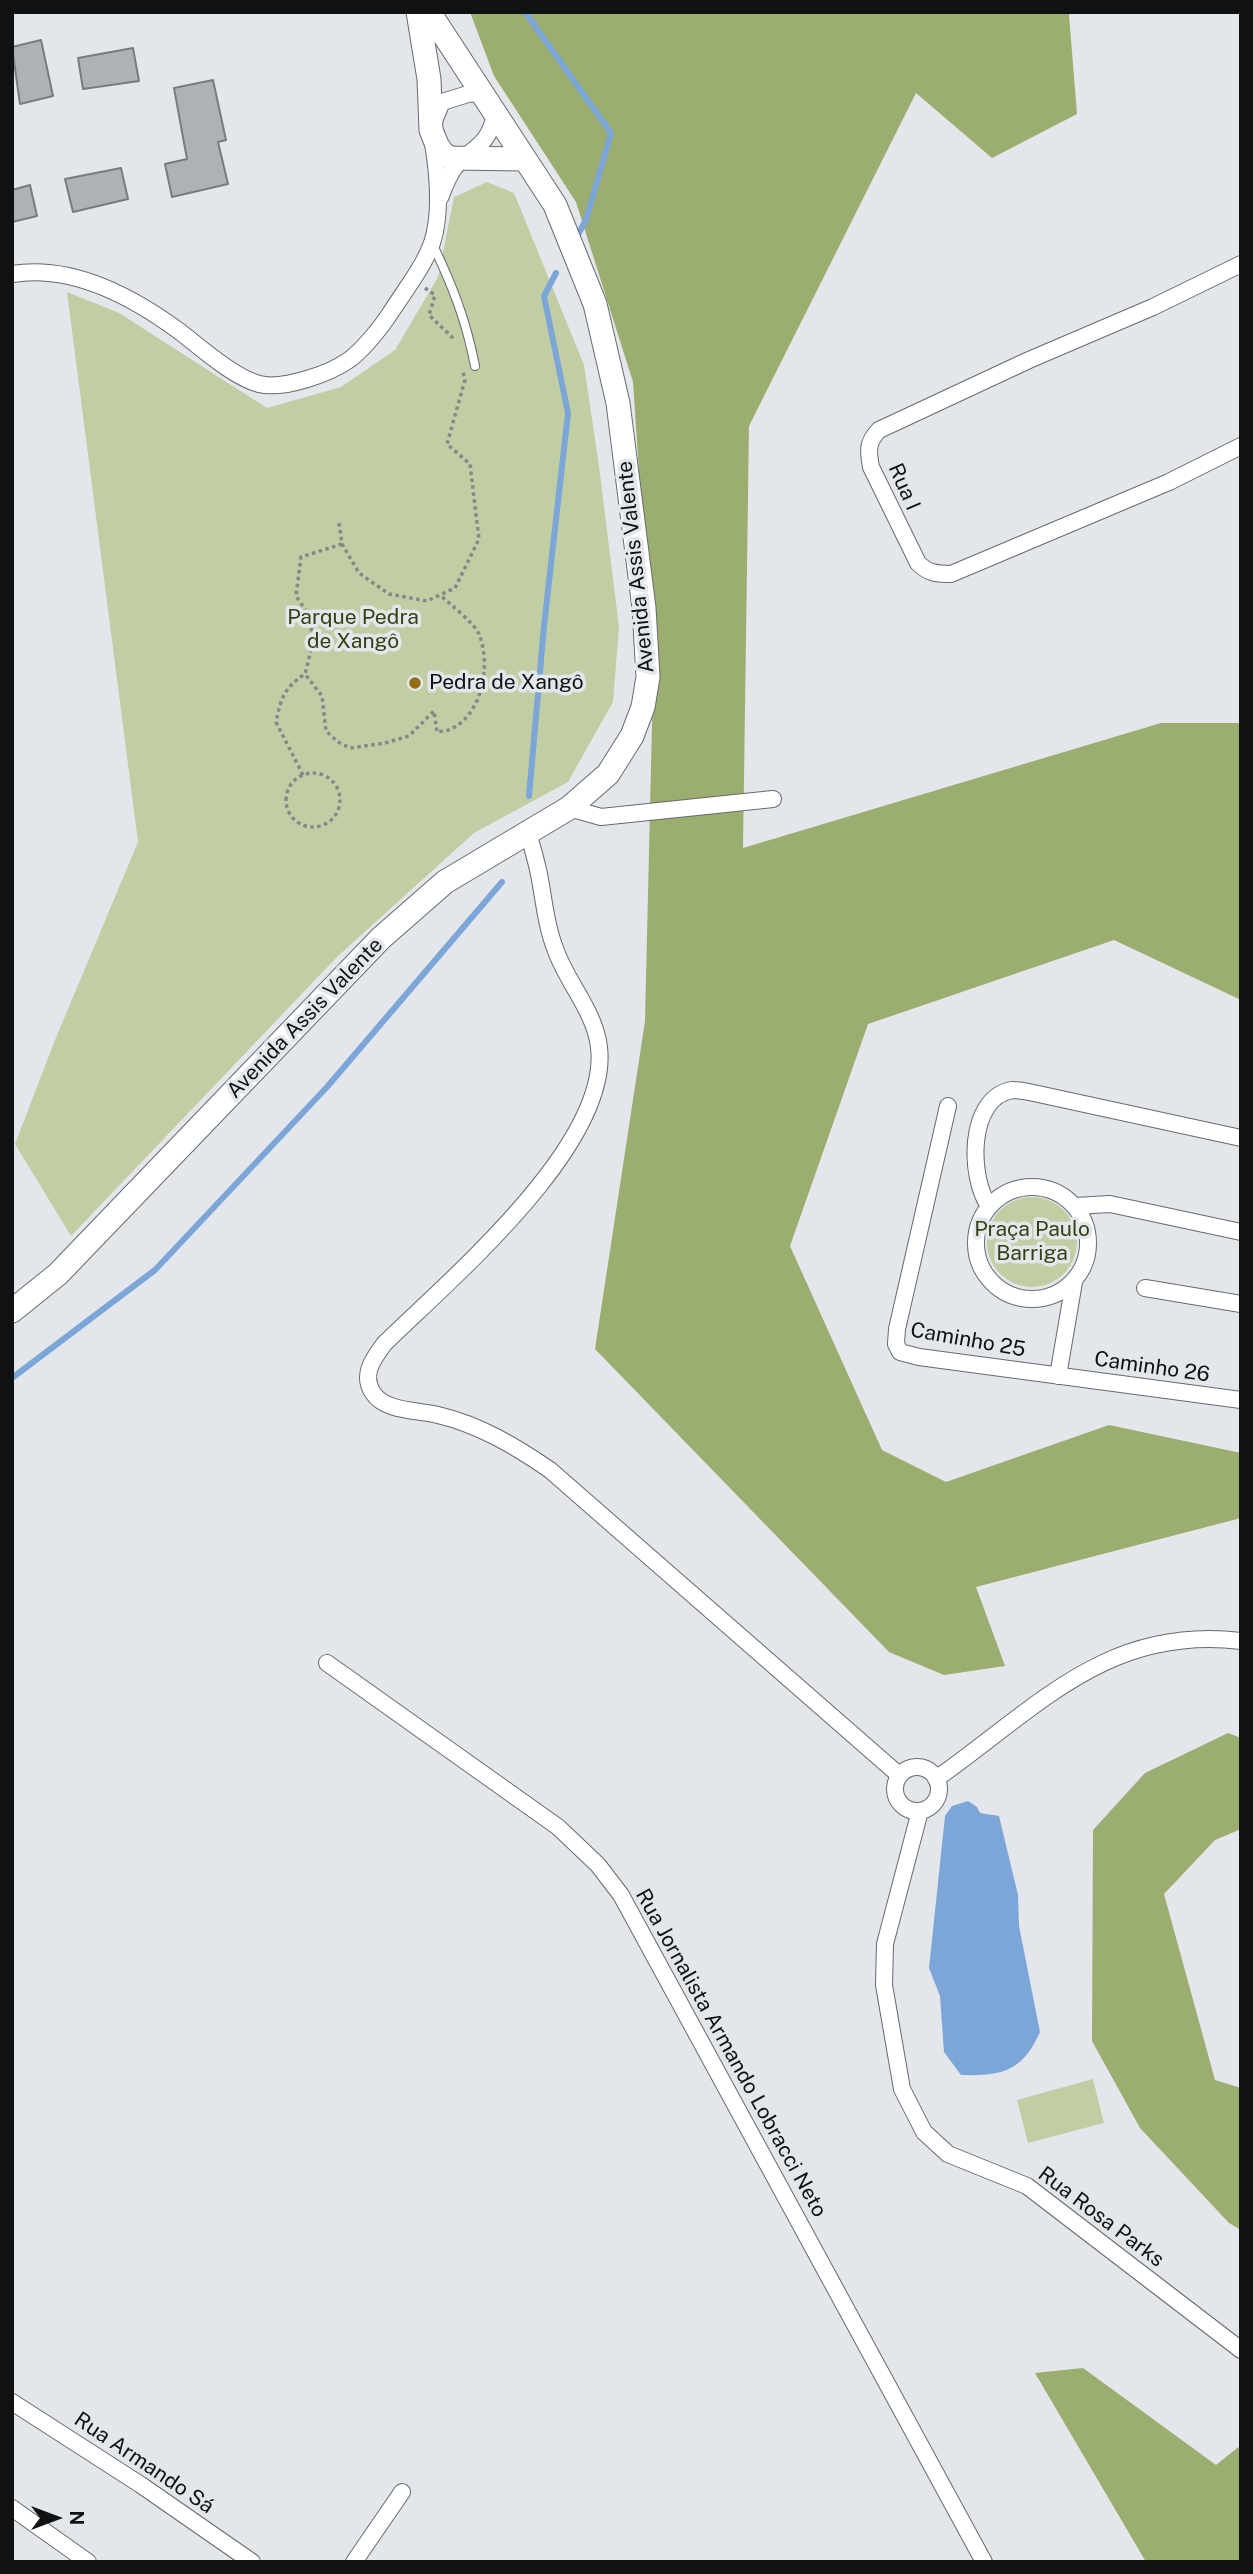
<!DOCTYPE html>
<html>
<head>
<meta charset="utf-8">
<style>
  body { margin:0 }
  #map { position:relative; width:1253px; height:2574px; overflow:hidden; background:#e3e7ec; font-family:"Public Sans",sans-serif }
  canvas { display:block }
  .frame { position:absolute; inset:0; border:14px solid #0f1112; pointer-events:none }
  .north { position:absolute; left:21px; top:2483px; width:70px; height:70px; -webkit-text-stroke:5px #e3e7ec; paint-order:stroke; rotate:90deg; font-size:19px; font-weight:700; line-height:28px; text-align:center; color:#0f1112 }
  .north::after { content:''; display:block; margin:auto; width:24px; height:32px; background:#0f1112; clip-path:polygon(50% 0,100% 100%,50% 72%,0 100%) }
</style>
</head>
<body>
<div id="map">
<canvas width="1253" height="2574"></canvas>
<div class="frame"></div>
<div class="north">N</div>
</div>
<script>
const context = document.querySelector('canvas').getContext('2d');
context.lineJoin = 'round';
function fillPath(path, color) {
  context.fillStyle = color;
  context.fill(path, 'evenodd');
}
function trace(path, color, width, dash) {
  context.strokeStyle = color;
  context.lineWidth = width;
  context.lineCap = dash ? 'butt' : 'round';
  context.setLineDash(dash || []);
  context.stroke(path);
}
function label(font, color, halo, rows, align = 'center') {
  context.font = font + ' "Public Sans",sans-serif';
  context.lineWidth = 7;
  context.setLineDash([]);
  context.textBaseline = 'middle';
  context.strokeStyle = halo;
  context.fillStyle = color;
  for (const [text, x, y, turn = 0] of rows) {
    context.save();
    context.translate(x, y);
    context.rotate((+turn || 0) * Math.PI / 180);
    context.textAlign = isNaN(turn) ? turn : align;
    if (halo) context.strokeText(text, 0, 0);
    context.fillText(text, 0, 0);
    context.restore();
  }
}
fillPath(new Path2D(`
  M 487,182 L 514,193 L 584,365 L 599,466 L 619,627 L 613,702 L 568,782 L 474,833 L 337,957 L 71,1236 L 15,1144 L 55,1040 L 138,842 L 67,292 L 119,313 L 267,408 L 341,387 L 395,350 L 438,277 L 454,197 Z
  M987 1242a45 45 0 1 1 90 0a45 45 0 1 1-90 0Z
  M 1093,2079 L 1104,2123 L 1028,2143 L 1017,2100 Z`), '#c1cea4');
fillPath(new Path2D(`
  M 470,12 L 1071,12 L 1069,15 L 1077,114 L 992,158 L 916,93 L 749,426 L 743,848 L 1161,723 L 1241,723 L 1241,1000 L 1114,940 L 868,1024 L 790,1246 L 882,1450 L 946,1482 L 1109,1425 L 1241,1453 L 1241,1518 L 976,1587 L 1005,1666 L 944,1675 L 889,1652 L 595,1349 L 645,1021 L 653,681 L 633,382 L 576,202 L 494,76 Z
  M 1228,1733 L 1241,1738 L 1241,1829 L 1215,1840 L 1164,1894 L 1215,2080 L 1241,2088 L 1241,2230 L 1229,2223 L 1140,2128 L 1092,2041 L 1093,1830 L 1145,1773 Z
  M 1083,2368 L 1216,2465 L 1241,2445 L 1241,2562 L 1146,2562 L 1035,2373 Z`), '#9bad6f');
fillPath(new Path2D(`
  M 968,1801 L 977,1807 L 980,1813 L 999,1816 L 1018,1895 L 1019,1926 L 1040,2032 C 1022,2072 1002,2076 961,2075 L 944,2052 L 940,1996 L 929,1968 L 945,1816 L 952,1806 Z`), '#7ca5d8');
trace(new Path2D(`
  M 525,12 L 611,133 L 586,220 L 576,238
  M 529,796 L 544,626 L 568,413 L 544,296 L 556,273
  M 12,1378 L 155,1270 L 327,1087 L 502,882`), '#7ca5d8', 6);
const building = new Path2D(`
  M 41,40 L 53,96 L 20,104 L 12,47 Z
  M 133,48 L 139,81 L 83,89 L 78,58 Z
  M 213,80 L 226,140 L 218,142 L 228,184 L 172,197 L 165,164 L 187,159 L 174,88 Z
  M 121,168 L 128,199 L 73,212 L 65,179 Z
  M 30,185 L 37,216 L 12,222 L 12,190 Z`);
fillPath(building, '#aeb2b7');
trace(building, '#787c80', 2);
const lane = new Path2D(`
  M 433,245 C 453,287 466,320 475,366`);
const street = new Path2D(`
  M 434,121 L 442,102 L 468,94 L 480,93
  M 440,198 C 444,188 448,176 455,167 C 474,145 486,149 495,116
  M 1241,264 L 1153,307 L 1029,360 L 879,430 C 867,442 868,451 871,467 L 918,563 C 928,573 936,574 951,574 L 1169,482 L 1241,446
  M 12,274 C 72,264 133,297 179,331 C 200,347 233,377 259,384 C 283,390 329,374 349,360 C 363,350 382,326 391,312 C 405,290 423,268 432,243 C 442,213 438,174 433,143
  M 569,808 L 601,817 L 773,799
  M 528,833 C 532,846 536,860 539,874 C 544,900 546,926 556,951 C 568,984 595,1012 599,1047 C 611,1145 449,1280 384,1344 C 373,1359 361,1375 373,1393 C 385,1412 419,1410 438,1415 C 480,1425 515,1446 550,1470 L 899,1775
  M 948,1106 L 897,1329 L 896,1344 L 900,1352 L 919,1357 L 1241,1400
  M976 1243a56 56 0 1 1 112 0a56 56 0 1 1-112 0Z
  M 989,1206 C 969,1178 967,1098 1012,1090 C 1017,1090 1024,1091 1029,1092 L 1241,1138
  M 1075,1206 L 1110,1204 L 1241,1232
  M 1145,1288 L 1241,1304
  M 1058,1376 L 1074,1282
  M 327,1663 L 558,1827 L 598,1865 L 621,1895 L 984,2562
  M895 1789a22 22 0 1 1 44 0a22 22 0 1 1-44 0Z
  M 936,1779 C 1037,1708 1107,1625 1241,1641
  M 920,1811 L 885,1944 L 884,1985 L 902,2089 L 924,2132 L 948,2154 L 1027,2186 L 1241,2350
  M 12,2402 L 141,2485 L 252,2562
  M 12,2508 L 88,2562
  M 354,2562 L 402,2492`);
const secondary = new Path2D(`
  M 418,12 L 429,79 L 431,130 L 437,145 L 443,154 L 451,158 L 525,159
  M 12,1311 L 58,1274 L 381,938 L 445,882 L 569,808 L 608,774 L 632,736 L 643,707 L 648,677 L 644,608 L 618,403 L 595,304 L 555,205 L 429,12`);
trace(lane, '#666a6e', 10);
trace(street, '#666a6e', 18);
trace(secondary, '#666a6e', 25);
trace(new Path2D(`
  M 425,288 L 435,295 L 429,315 L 452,337 L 453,341
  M 339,523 L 342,544 L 359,573 L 389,594 L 427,601 L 455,588 L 479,539 L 470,464 L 447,444 L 465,380 L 463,372
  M 342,544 L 301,557 L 296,596 L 311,618 L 312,646 L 305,674 L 322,696 L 326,731 L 338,742 L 350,748 L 385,743 L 409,736 L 434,711 L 437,732 C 442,731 449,731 453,728 C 483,712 491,664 479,634 C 474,623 450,604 440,595
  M286 800a27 27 0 1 1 54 0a27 27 0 1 1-54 0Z
  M 303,775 L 276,722 C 281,698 284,688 305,674`), '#85888b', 3.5, [3.5, 3.5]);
trace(lane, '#fff', 8);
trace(street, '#fff', 16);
trace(secondary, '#fff', 23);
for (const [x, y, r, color] of [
  [415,683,7,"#926f16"]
]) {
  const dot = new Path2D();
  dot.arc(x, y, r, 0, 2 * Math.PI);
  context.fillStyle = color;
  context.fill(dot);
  trace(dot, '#e3e7ec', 2.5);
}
label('21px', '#0f1112', '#e3e7ec', [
  ["Rua I",904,487,66],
  ["Avenida Assis Valente",636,567,-96],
  ["Avenida Assis Valente",305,1018,-46],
  ["Caminho 25",968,1340,10],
  ["Caminho 26",1152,1367,8],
  ["Rua Jornalista Armando Lobracci Neto",731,2053,61],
  ["Rua Rosa Parks",1101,2217,37],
  ["Rua Armando Sá",144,2463,34]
]);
label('21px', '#354011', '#e3e7ec', [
  ["Parque Pedra",353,618],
  ["de Xangô",353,642],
  ["Praça Paulo",1032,1230],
  ["Barriga",1032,1254]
]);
label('21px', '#0f1112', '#e3e7ec', [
  ["Pedra de Xangô",429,683]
], 'left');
</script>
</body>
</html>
